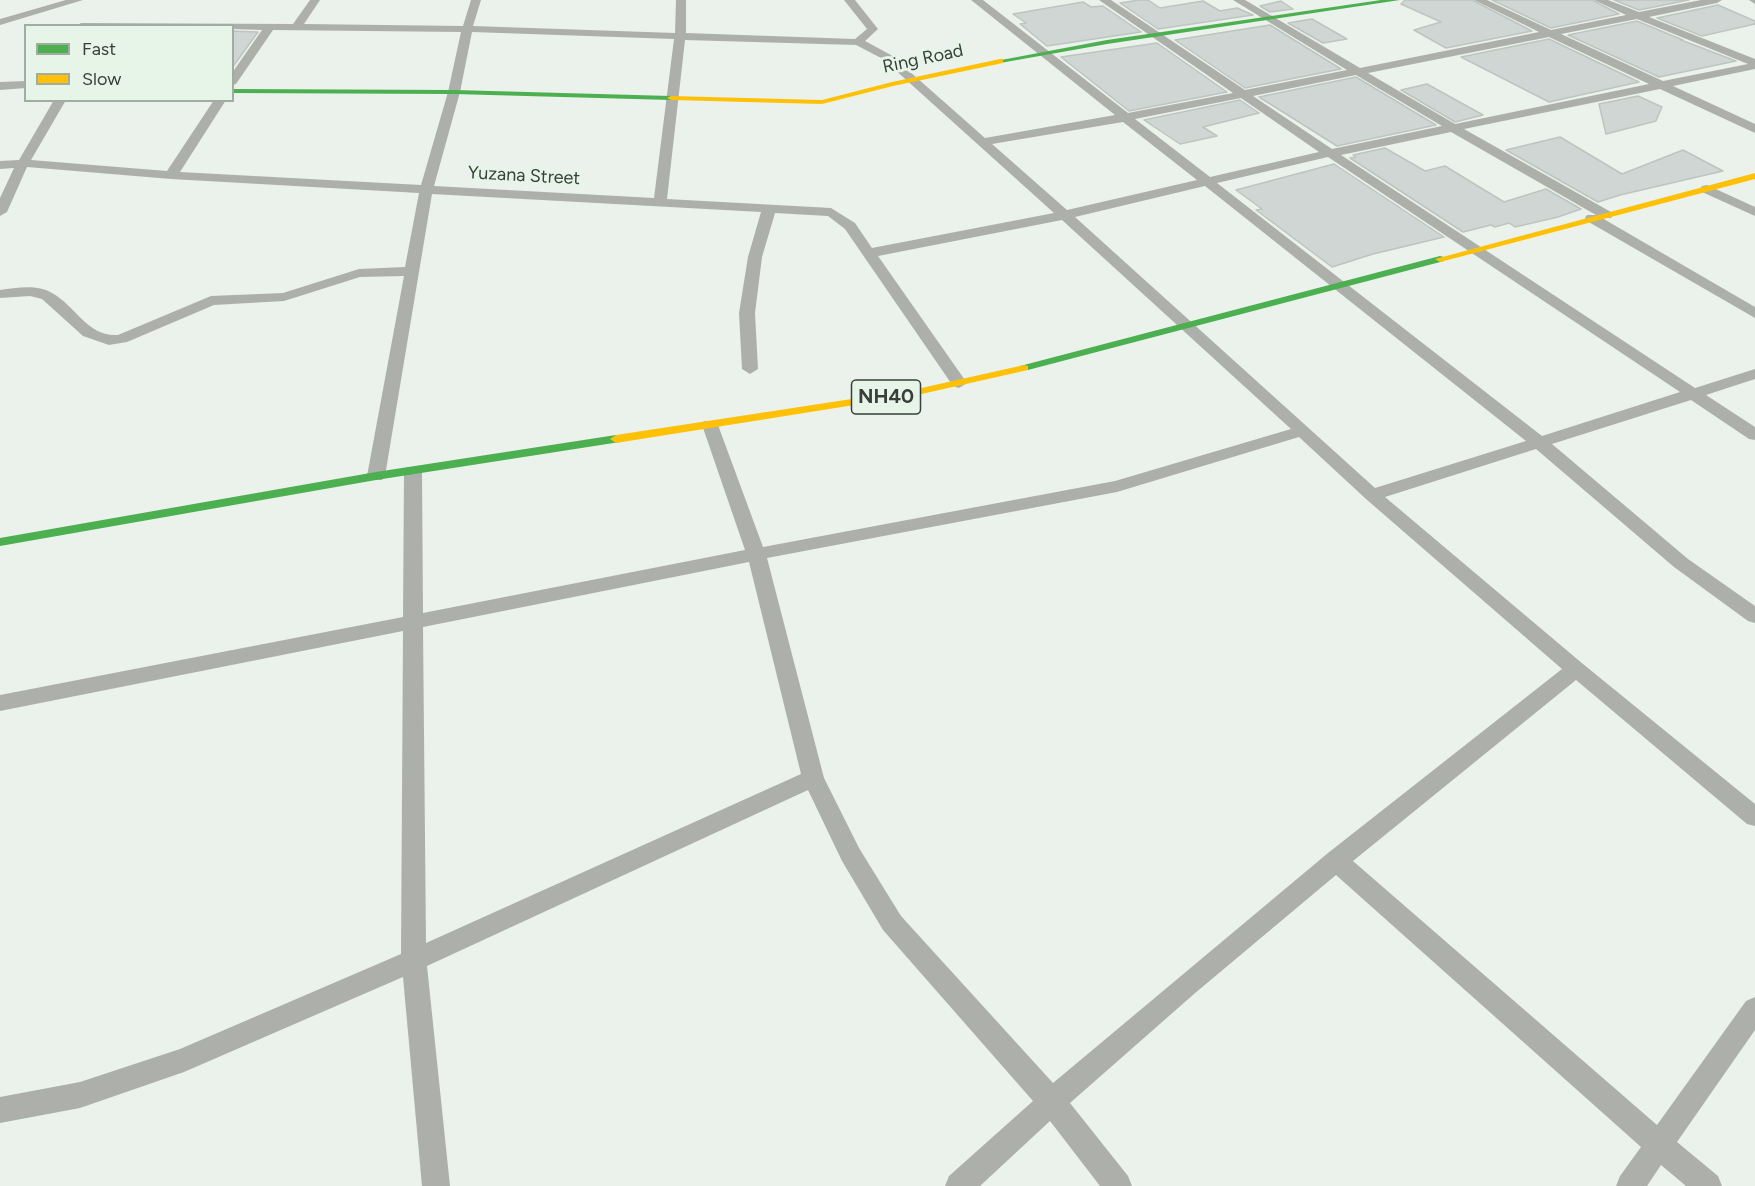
<!DOCTYPE html>
<html>
<head>
<meta charset="utf-8">
<style>
  body { margin:0 }
  #map { position:relative; width:1755px; height:1186px; overflow:hidden; background:#eaf2eb; font-family:Figtree,sans-serif }
  canvas { display:block }
  .legend { position:absolute; left:24px; top:24px; width:210px; height:78px; box-sizing:border-box; background:#e6f5e8; border:2px solid #a1aca2; margin:0; padding:8px 10px; list-style:none; font-size:18px; color:#393f3a }
  .legend li { display:flex; align-items:center; gap:12px; height:30px }
  .legend b { width:30px; border:2px solid #a1aca2 }
</style>
</head>
<body>
<div id="map">
<canvas width="1755" height="1186"></canvas>
<ul class="legend">
<li><b style="height:8px;background:#4caf50"></b>Fast</li>
<li><b style="height:8px;background:#ffc107"></b>Slow</li>
</ul>
</div>
<script>
const context = document.querySelector('canvas').getContext('2d');
context.lineJoin = 'round';
function fillPath(path, color) {
  context.fillStyle = color;
  context.fill(path, 'evenodd');
}
function trace(path, color, width, dash) {
  context.strokeStyle = color;
  context.lineWidth = width;
  context.lineCap = dash ? 'butt' : 'round';
  context.setLineDash(dash || []);
  context.stroke(path);
}
function label(font, color, halo, rows, align = 'center') {
  context.font = font + ' Figtree,sans-serif';
  context.lineWidth = 6;
  context.setLineDash([]);
  context.textBaseline = 'middle';
  context.strokeStyle = halo;
  context.fillStyle = color;
  for (const [text, x, y, turn = 0] of rows) {
    context.save();
    context.translate(x, y);
    context.rotate((+turn || 0) * Math.PI / 180);
    context.textAlign = isNaN(turn) ? turn : align;
    if (halo) context.strokeText(text, 0, 0);
    context.fillText(text, 0, 0);
    context.restore();
  }
}
const building = new Path2D(`
  M 1139,0 L 1148,0 L 1160,8 L 1203,1 L 1220,11 L 1237,8 L 1253,15 L 1158,29 L 1120,3 Z
  M 1405,0 L 1472,0 L 1532,31 L 1446,48 L 1414,30 L 1441,22 L 1401,4 Z
  M 1492,0 L 1592,0 L 1619,14 L 1551,28 Z
  M 1614,0 L 1689,0 L 1639,10 Z
  M 1281,1 L 1293,9 L 1270,12 L 1260,6 Z
  M 1083,2 L 1091,7 L 1103,6 L 1141,32 L 1047,46 L 1020,24 L 1026,23 L 1013,14 Z
  M 1718,5 L 1755,21 L 1755,24 L 1702,36 L 1657,18 Z
  M 1312,19 L 1347,39 L 1323,43 L 1288,23 Z
  M 1637,21 L 1683,40 L 1681,40 L 1736,61 L 1659,77 L 1568,35 Z
  M 1270,25 L 1341,69 L 1245,88 L 1175,40 Z
  M 232,31 L 258,32 L 232,68 Z
  M 1549,39 L 1639,82 L 1549,102 L 1461,57 Z
  M 1157,43 L 1227,92 L 1129,111 L 1061,57 Z
  M 1356,77 L 1436,125 L 1337,146 L 1259,97 Z
  M 1427,84 L 1483,115 L 1455,122 L 1401,90 Z
  M 1638,96 L 1662,107 L 1656,121 L 1606,134 L 1599,104 Z
  M 1240,100 L 1259,113 L 1203,127 L 1217,136 L 1180,144 L 1144,120 Z
  M 1560,137 L 1622,174 L 1683,150 L 1723,171 L 1620,195 L 1598,202 L 1506,150 Z
  M 1385,148 L 1425,171 L 1445,166 L 1504,202 L 1546,189 L 1581,209 L 1558,217 L 1515,227 L 1509,223 L 1495,227 L 1491,225 L 1463,232 L 1350,158 L 1356,157 L 1353,155 Z
  M 1334,164 L 1444,237 L 1373,254 L 1332,267 L 1256,210 L 1262,209 L 1236,190 Z`);
fillPath(building, '#cfd6d3');
trace(building, '#bec5c1', 1.5);
fillPath(new Path2D(`
  M 66,0 L 83,0 L 0,25 L 0,19 Z
  M 310,0 L 320,0 L 304,24 L 463,26 L 471,0 L 481,0 L 473,26 L 675,33 L 676,0 L 686,0 L 686,33 L 855,39 L 867,29 L 844,0 L 855,0 L 878,29 L 865,41 L 891,55 L 985,138 L 1115,115 L 971,0 L 983,0 L 1128,113 L 1233,93 L 1099,0 L 1111,0 L 1245,90 L 1347,70 L 1233,0 L 1245,0 L 1360,68 L 1539,32 L 1474,0 L 1487,0 L 1551,30 L 1626,15 L 1594,0 L 1608,0 L 1639,12 L 1701,0 L 1722,0 L 1717,3 L 1649,17 L 1755,59 L 1755,69 L 1673,86 L 1755,124 L 1755,133 L 1660,89 L 1464,129 L 1611,212 L 1613,215 L 1611,218 L 1602,218 L 1755,307 L 1755,318 L 1587,221 L 1585,218 L 1587,215 L 1596,215 L 1451,132 L 1341,155 L 1695,388 L 1755,369 L 1755,379 L 1706,395 L 1755,427 L 1755,440 L 1749,439 L 1691,400 L 1552,444 L 1688,559 L 1755,606 L 1755,623 L 1748,621 L 1674,567 L 1536,449 L 1385,497 L 1583,664 L 1755,804 L 1755,826 L 1747,824 L 1576,680 L 1353,861 L 1657,1125 L 1746,1001 L 1755,997 L 1755,1030 L 1677,1142 L 1718,1176 L 1722,1186 L 1686,1186 L 1661,1165 L 1647,1186 L 1616,1186 L 1620,1176 L 1641,1147 L 1336,875 L 1194,994 L 1070,1103 L 1128,1176 L 1132,1186 L 1100,1186 L 1050,1121 L 980,1186 L 945,1186 L 949,1176 L 1033,1101 L 883,930 L 842,861 L 808,790 L 427,966 L 450,1186 L 422,1186 L 403,977 L 184,1072 L 80,1108 L 0,1123 L 0,1097 L 80,1082 L 180,1049 L 401,954 L 403,631 L 0,711 L 0,695 L 403,617 L 404,471 L 407,467 L 419,467 L 422,471 L 423,613 L 745,550 L 702,425 L 704,421 L 716,421 L 718,425 L 763,547 L 1115,481 L 1291,429 L 1062,220 L 878,256 L 967,383 L 959,388 L 953,386 L 845,229 L 828,216 L 775,213 L 762,257 L 755,313 L 758,369 L 750,374 L 742,369 L 739,313 L 748,257 L 761,212 L 432,194 L 385,476 L 382,480 L 370,480 L 367,476 L 404,276 L 360,277 L 284,301 L 214,305 L 127,342 L 109,345 L 83,336 L 42,299 L 30,296 L 0,298 L 0,290 C 16,288 37,284 52,293 C 76,306 87,337 118,335 L 211,296 L 283,293 L 359,269 L 405,267 L 419,193 L 171,179 L 27,167 L 7,212 L 0,216 L 0,198 L 14,168 L 0,169 L 0,161 L 19,160 L 54,100 L 66,100 L 31,160 L 167,171 L 214,100 L 226,100 L 180,172 L 421,185 L 448,92 L 461,32 L 273,30 L 236,84 L 232,85 L 232,73 L 262,30 L 232,29 L 232,26 L 76,26 L 81,23 L 293,24 ZM 1637,19 L 1748,64 L 1663,81 L 1561,34 ZM 472,32 L 674,39 L 654,198 L 434,186 L 460,92 ZM 1549,37 L 1649,84 L 1455,124 L 1368,73 ZM 685,40 L 856,45 L 883,59 L 1054,213 L 872,248 L 855,223 L 831,208 L 667,199 ZM 1356,75 L 1442,126 L 1332,149 L 1253,96 ZM 1241,98 L 1319,152 L 1210,177 L 1135,119 ZM 1123,122 L 1197,180 L 1067,210 L 992,144 ZM 1328,157 L 1680,392 L 1542,436 L 1217,183 ZM 1205,186 L 1526,441 L 1375,488 L 1075,217 ZM 1299,437 L 1366,499 L 1562,669 L 1328,853 L 1053,1083 L 901,916 L 859,848 L 824,778 L 767,558 L 1117,492 ZM 749,562 L 801,774 L 426,943 L 423,627 Z
  M 1749,0 L 1755,0 L 1755,4 Z
  M 26,81 L 26,88 L 0,90 L 0,82 Z
  M 1707,185 L 1755,207 L 1755,216 L 1702,192 L 1700,189 L 1702,186 Z`), '#adb0aa');
fillPath(new Path2D(`
  M 1381,0 L 1400,0 L 1107,44 L 1000,63 L 996,61 L 1107,40 Z
  M 232,89 L 454,90 L 671,96 L 675,98 L 671,100 L 454,94 L 232,93 Z
  M 1440,256 L 1444,257 L 1444,261 L 1028,370 L 1020,370 L 1018,368 L 1020,366 Z
  M 616,435 L 622,439 L 620,442 L 376,480 L 0,546 L 0,538 L 376,472 Z`), '#4caf50');
fillPath(new Path2D(`
  M 1000,59 L 1003,59 L 1003,63 L 893,86 L 822,104 L 671,100 L 667,98 L 671,96 L 822,100 L 892,82 Z
  M 1755,173 L 1755,179 L 1444,261 L 1440,262 L 1435,259 Z
  M 1024,365 L 1028,366 L 1028,370 L 917,395 L 616,443 L 610,439 L 616,435 L 917,389 Z`), '#ffc107');
label('18px', '#393f3a', '#e6f5e8', [
  ["Ring Road",923,59,-12],
  ["Yuzana Street",524,176,3]
]);
for (const [x, y, w] of [
  [886,397,69]
]) {
  const box = new Path2D();
  box.roundRect(x - w / 2, y - 17, w, 34, 4.5);
  context.fillStyle = '#e6f5e8';
  context.fill(box);
  trace(box, '#393f3a', 1.5);
}
label('bold 20px', '#393f3a', null, [
  ["NH40",886,397]
]);
</script>
</body>
</html>
